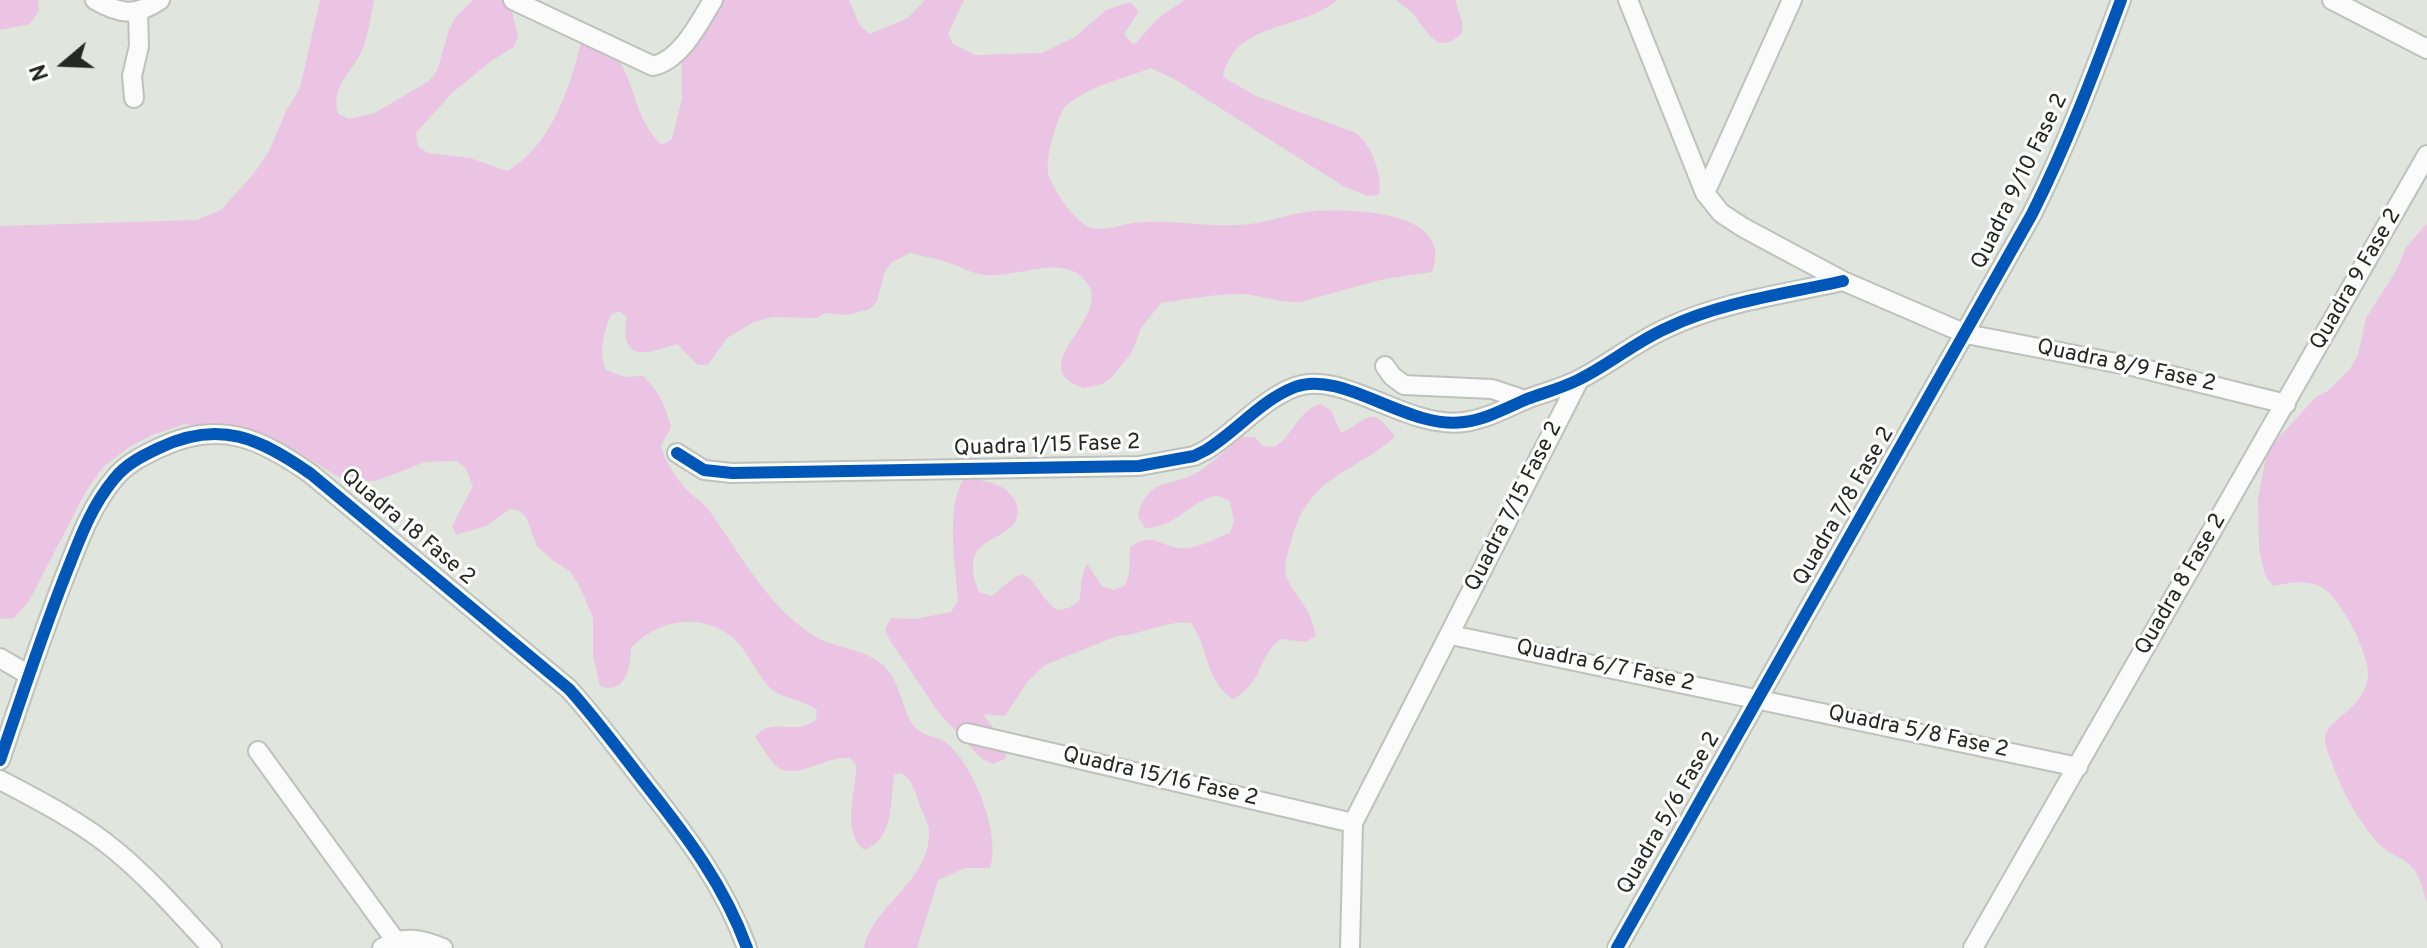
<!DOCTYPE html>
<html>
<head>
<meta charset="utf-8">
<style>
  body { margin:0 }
  #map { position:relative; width:2427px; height:948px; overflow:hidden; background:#e0e5de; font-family:Overpass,sans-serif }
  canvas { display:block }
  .north { position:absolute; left:24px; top:24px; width:80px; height:80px; -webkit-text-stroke:6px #fff; paint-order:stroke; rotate:251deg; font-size:22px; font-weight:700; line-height:32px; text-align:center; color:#242823 }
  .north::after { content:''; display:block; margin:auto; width:28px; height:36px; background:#242823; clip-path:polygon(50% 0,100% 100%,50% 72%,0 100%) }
</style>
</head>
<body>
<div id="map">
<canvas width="2427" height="948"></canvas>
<div class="north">N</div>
</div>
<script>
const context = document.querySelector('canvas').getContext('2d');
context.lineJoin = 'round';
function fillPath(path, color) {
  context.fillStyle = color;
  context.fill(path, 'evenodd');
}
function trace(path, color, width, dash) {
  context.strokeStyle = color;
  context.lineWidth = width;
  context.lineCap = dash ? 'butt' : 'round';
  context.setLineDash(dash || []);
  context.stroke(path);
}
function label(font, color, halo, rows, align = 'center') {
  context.font = font + ' Overpass,sans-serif';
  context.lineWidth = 6;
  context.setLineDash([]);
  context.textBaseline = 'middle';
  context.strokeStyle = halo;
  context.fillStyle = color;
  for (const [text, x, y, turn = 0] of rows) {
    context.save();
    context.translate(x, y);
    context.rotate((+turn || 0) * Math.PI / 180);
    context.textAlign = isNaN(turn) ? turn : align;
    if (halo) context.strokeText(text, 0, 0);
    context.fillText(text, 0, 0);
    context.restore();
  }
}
fillPath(new Path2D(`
  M 0,0 L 38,0 L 39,11 L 30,24 L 0,30 Z
  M 320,0 L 374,0 C 371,15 369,30 364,45 C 355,72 330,83 338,114 L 349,119 L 375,113 L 429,81 L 437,71 L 449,30 L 455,18 L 473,0 L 509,0 L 518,35 L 514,47 L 491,61 L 452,93 L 416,133 L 418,147 L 428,153 L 470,158 L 507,171 C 551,146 569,90 581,43 L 593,38 C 600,42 609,47 614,53 C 636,81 634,121 662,145 L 672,139 L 682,99 L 682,56 L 711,0 L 849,0 L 860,26 L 870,34 L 908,18 L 925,0 L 964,0 L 948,34 L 953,44 L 975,55 L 1042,53 L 1075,37 L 1106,10 L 1130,2 L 1139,11 L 1124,34 L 1134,45 L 1158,18 L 1185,0 L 1338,0 C 1331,4 1324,10 1316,13 C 1281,29 1231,31 1223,77 L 1256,96 L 1356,133 C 1372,146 1383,175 1379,195 L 1367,196 L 1343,186 L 1176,80 L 1151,68 C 1124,78 1091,86 1068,104 C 1057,112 1045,160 1048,173 C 1052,188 1076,225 1092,228 C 1106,231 1121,225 1134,223 C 1172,218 1211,229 1249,224 C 1271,222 1293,212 1315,211 C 1351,209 1456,210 1432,272 L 1384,279 L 1300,302 C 1281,303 1263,296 1244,294 C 1216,293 1189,299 1161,303 L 1141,328 L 1131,354 L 1111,378 L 1102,384 L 1084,388 C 1022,368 1108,321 1089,286 C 1069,250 1019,278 986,275 C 973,274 964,268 952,264 C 939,258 924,257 910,253 L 892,262 L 885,271 L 877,301 L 870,309 L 847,315 L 825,313 L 816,318 L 773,317 L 754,322 L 727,338 L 708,365 L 698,365 L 677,344 C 647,354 619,363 627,317 L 619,311 L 611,315 C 604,332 598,352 606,370 L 624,377 L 643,376 C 661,394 664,403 671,427 L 661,446 C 665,461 677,481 689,492 C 697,499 705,504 711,513 C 743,558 764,601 811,634 C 833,649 863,647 884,666 C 900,681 901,707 913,725 C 922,737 934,735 945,742 C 973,762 1002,836 990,868 L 965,868 L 938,880 L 917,948 L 864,948 C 872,907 928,882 929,835 C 930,826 923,814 920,805 C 915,792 913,781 902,773 L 894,775 C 890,802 894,840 864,850 C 840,828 857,793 856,765 L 850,758 C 827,754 794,784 774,764 C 767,756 761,745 755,737 C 772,715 792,737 816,720 L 817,710 C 803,699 780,699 768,686 C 755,671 747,649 731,636 C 699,612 657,620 631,648 C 630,668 626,695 600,686 L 593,655 L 593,618 L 581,589 L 570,571 L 552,560 L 537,546 L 526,517 L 520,511 L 510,509 L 486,526 L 456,535 L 452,526 L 473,486 L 465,467 L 456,461 L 425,462 L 376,481 L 353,481 L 339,477 L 294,450 L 259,437 L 238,431 L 185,424 L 152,435 L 131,446 L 104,466 L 86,491 L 29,601 L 14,618 L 0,619 L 0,226 L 197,220 L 221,210 L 255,172 L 269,151 L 286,111 L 300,88 Z
  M 1396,0 L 1455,0 L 1462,22 L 1462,33 C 1436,58 1428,30 1412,13 C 1407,8 1401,4 1396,0 Z
  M 2427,223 L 2427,903 C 2423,891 2420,874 2410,865 C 2401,857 2389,854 2380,845 C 2362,826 2348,802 2338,778 C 2334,767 2325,749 2325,738 C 2325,719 2367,709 2368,675 C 2370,655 2340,596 2321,587 C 2305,579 2289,583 2273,586 L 2265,575 L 2259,549 L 2258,498 L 2266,458 L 2271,446 L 2316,397 L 2328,391 L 2350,369 L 2358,355 L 2366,318 L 2396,271 L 2405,249 Z
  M 1320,404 L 1331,410 L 1341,433 C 1370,419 1370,403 1395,437 C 1352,474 1310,475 1292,538 C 1289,550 1283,563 1286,575 C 1290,588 1301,599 1308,612 C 1312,619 1314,628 1316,636 L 1305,642 L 1281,639 C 1257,656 1264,683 1233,699 C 1204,679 1209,648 1191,623 C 1166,620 1143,635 1117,636 L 1045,665 L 1027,682 L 1005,716 L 983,714 L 1007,747 L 1005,759 L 993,764 L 982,759 L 939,713 L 889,639 L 885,629 L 891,618 L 915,619 L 951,612 L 958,601 C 956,566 945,511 963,480 C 984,476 1023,489 1017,517 C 1012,536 983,537 975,555 C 970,567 974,580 979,592 L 992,596 C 1003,588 1009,579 1022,574 C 1038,582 1041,599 1057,610 L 1069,608 L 1079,601 C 1082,588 1080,577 1087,564 L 1102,586 L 1113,590 L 1125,586 L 1129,573 L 1130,547 C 1155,529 1162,550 1186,548 C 1201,547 1216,538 1230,533 L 1234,522 L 1230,501 C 1229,500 1219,496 1217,496 C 1194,497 1177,528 1145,528 L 1138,516 C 1148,475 1173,489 1201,470 C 1215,461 1228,448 1241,437 L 1255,437 L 1263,446 L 1275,447 C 1294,434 1298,411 1320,404 Z`), '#eac4e2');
const minor = new Path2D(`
  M 95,0 C 119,14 136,17 160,0
  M 513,0 L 653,66 C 681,60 699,23 713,0
  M 1628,0 L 1705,193 L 1721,213 L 1744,228 L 1843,281 L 1966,334 L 2132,366 L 2286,404
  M 2332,0 L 2427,49
  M 134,98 L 132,76 L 139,46 L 138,12
  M 1705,193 L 1792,0
  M 1385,366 L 1392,376 L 1404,385 L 1492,389 L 1525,400
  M 677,453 L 704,470 L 732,473 L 1139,466 L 1194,456 L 1206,450 C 1237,431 1261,400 1295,387 C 1343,369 1407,430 1464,422 C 1487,419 1506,408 1527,399 C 1543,393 1562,388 1578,380 C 1609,365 1635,342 1667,328 C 1721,302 1785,294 1843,281
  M 1451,635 L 2078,767
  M 0,658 L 29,675
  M 967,733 L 1353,823
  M 258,751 L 395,940
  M 0,760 C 21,699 41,637 65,576 C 79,541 90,508 114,479 C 126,464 142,456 159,448 C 219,419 260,438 311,474 L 569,689 C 597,720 621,753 647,786 C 688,838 724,885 747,948
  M 0,780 C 40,801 81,822 116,851 C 151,880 181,915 212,948
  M 382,948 C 403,935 421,939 443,948
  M 1350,948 L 1353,823 L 1579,380
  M 1617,948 L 2032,214 C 2067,144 2094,73 2121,0
  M 1973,948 L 2427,155`);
trace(minor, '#bec2bd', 22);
trace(minor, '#fafbfa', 18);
trace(new Path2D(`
  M 677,453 L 704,470 L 732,473 L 1139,466 L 1194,456 L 1206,450 C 1237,431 1261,400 1295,387 C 1343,369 1407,430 1464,422 C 1487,419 1506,408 1527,399 C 1543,393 1562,388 1578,380 C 1609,365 1635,342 1667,328 C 1721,302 1785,294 1843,281
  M 0,760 C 21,699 41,637 65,576 C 79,541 90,508 114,479 C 126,464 142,456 159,448 C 219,419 260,438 311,474 L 569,689 C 597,720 621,753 647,786 C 688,838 724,885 747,948
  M 1617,948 L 2032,214 C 2067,144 2094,73 2121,0`), '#0057b8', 12);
label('22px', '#242823', '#fff', [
  ["Quadra 9/10 Fase 2",2021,182,-64],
  ["Quadra 9 Fase 2",2357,280,-60],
  ["Quadra 8/9 Fase 2",2126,367,12],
  ["Quadra 1/15 Fase 2",1047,447,-2],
  ["Quadra 7/15 Fase 2",1515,507,-63],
  ["Quadra 7/8 Fase 2",1845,507,-60],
  ["Quadra 18 Fase 2",407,528,40],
  ["Quadra 8 Fase 2",2182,585,-60],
  ["Quadra 6/7 Fase 2",1605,667,12],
  ["Quadra 5/8 Fase 2",1918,733,12],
  ["Quadra 15/16 Fase 2",1160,778,13],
  ["Quadra 5/6 Fase 2",1670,814,-60]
]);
</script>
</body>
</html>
